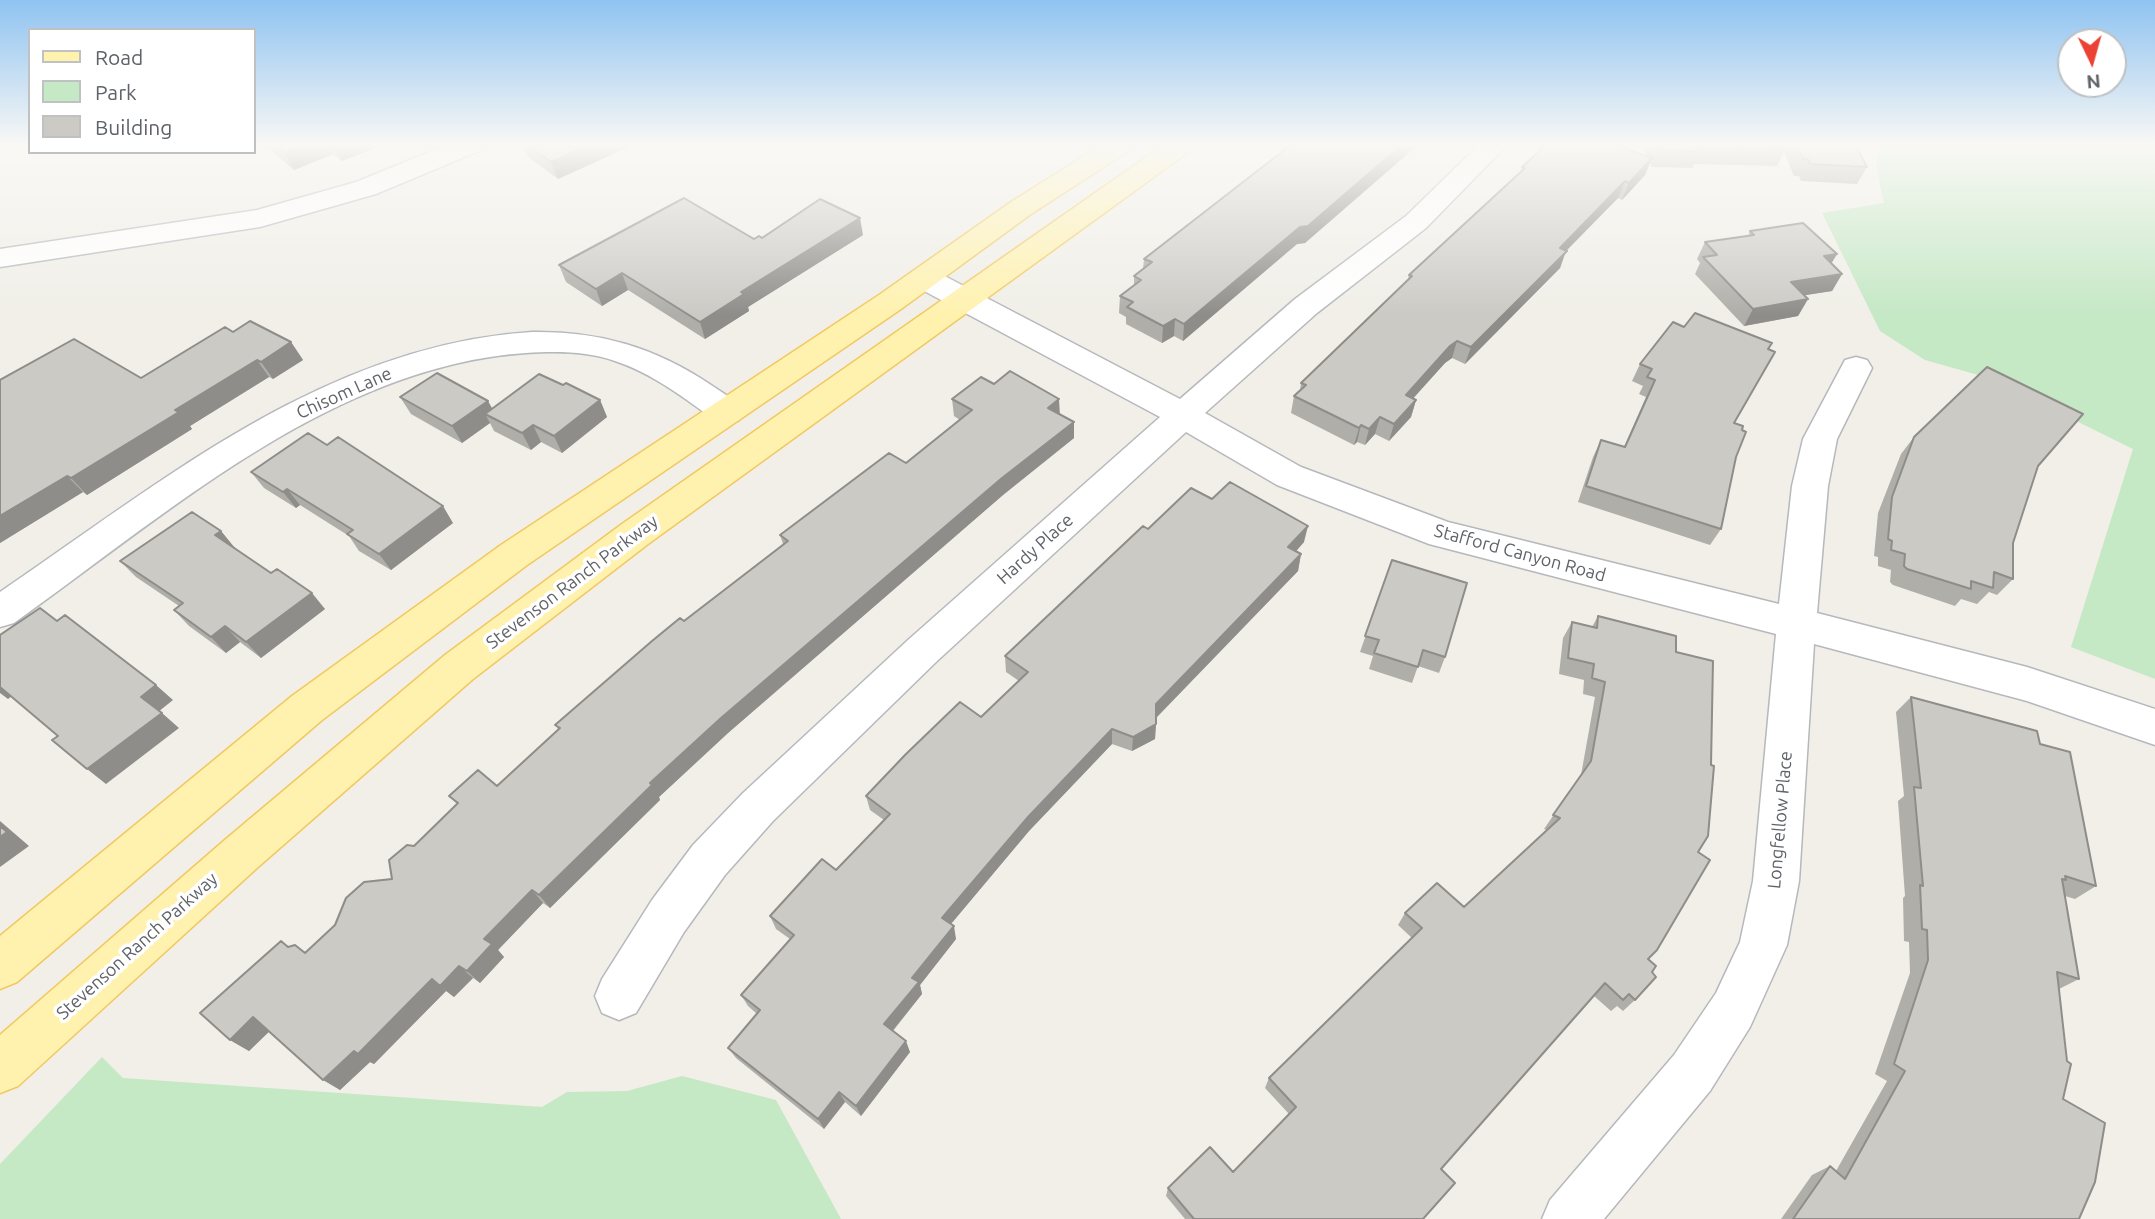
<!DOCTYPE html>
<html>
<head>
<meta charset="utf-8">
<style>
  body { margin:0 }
  #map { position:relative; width:2155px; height:1219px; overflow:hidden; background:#f1efe8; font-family:Ubuntu,sans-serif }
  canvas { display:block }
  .legend { position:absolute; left:28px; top:28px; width:228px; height:126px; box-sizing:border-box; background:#fff; border:2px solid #bfc1c3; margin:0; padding:9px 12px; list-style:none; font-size:21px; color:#5f6368 }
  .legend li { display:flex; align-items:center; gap:14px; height:35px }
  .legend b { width:35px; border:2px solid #bfc1c3 }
  .north { position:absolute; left:2057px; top:28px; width:70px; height:70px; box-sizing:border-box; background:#fff; border:2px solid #bfc1c3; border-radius:50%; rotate:175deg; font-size:19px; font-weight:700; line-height:28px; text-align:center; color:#5f6368 }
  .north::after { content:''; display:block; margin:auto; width:24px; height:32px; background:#ea4335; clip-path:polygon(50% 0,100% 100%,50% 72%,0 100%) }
</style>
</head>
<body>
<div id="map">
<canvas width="2155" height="1219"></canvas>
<ul class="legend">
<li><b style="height:9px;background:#fff2af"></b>Road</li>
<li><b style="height:19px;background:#c5e8c5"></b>Park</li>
<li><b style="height:19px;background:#cccac5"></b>Building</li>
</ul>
<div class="north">N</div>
</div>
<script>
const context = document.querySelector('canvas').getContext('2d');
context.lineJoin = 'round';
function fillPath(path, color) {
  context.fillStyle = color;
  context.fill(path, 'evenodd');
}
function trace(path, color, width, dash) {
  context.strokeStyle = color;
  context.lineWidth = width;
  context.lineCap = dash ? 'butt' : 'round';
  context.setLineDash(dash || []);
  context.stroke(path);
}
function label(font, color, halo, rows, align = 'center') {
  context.font = font + ' Ubuntu,sans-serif';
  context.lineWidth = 7;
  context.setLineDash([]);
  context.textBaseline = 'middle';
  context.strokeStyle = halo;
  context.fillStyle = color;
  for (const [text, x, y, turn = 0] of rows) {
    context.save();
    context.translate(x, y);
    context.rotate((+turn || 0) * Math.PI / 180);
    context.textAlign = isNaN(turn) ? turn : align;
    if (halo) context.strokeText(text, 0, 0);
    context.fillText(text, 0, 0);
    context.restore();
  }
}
fillPath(new Path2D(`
  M 1879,144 L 2155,144 L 2155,679 L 2071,647 L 2133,449 L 1989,378 L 1925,360 L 1880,331 L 1822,213 L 1884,203 C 1881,186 1872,160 1879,144 Z
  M 102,1057 L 123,1078 L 542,1107 L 567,1092 L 627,1091 L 682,1076 L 776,1100 L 841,1219 L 0,1219 L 0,1164 Z`), '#c5e8c5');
fillPath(new Path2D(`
  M 0,144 L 7,144 L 0,148 Z`), '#aadaff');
const minor = new Path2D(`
  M 449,144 L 485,144 L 481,150 L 376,194 L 260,227 L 0,267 L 0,249 L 257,210 L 356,182 Z
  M 1480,144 L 1508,144 L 1426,228 L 1317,313 L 1205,413 L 1301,467 L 1448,522 L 1779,604 L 1792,486 L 1803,439 L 1845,360 L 1856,357 L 1867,360 L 1872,368 L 1837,439 L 1828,486 L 1817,613 L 2027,667 L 2155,709 L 2155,745 L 2027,701 L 1814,644 L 1799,881 L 1787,945 L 1750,1027 L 1710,1091 L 1604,1219 L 1542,1219 L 1550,1200 L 1674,1055 L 1716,993 L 1740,942 L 1753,881 L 1776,634 L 1429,544 L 1277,485 L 1186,432 L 936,662 L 773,821 L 725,875 L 684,932 L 636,1013 L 619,1020 L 602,1013 L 595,996 L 602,979 L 652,900 L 693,845 L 743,793 L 908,640 L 1160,417 L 913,285 L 909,278 L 913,271 L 924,269 L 935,271 L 1180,399 L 1295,299 L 1406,216 Z
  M 532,332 C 599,331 655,347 711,385 C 723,393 736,400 744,412 L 739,420 L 727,423 L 715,420 C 684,398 652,373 615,361 C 588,351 555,351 526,353 C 332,366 166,515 14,623 L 0,627 L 0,592 C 163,481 326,345 532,332 Z`);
const major = new Path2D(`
  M 1103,144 L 1134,144 L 1130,150 L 1031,214 L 901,309 L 527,565 L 322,720 L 17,982 L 0,989 L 0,936 L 292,696 L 501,545 L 879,295 L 1011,202 Z
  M 1165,144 L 1195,144 L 1191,150 L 648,544 L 473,679 L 258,867 L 18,1086 L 0,1093 L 0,1035 L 226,839 L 445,655 L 622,524 Z`);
trace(minor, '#b5b8bc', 3);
trace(major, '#f2c960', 3);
fillPath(minor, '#fff');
fillPath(major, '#fff2af');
fillPath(new Path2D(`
  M 265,144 L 385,144 L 342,161 L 333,154 L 294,170 L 267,147 Z
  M 522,144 L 635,144 L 558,179 L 528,157 Z
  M 1292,144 L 1419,144 L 1305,243 L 1297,244 L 1183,341 L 1174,336 L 1162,343 L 1126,324 L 1126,317 L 1119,313 L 1120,296 L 1134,285 L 1134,276 L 1143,269 L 1144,259 Z
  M 1641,144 L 1855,144 L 1867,167 L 1857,184 L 1801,181 L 1799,176 L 1794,176 L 1784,152 L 1777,166 L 1694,164 L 1692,168 L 1652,167 L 1650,163 L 1645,175 L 1622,200 L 1618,198 L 1566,251 L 1560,268 L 1465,364 L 1452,358 L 1445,363 L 1413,398 L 1416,400 L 1411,417 L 1389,441 L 1375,434 L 1365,445 L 1357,442 L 1354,445 L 1291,413 L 1294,396 L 1300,391 L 1301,383 L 1408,279 L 1409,275 L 1520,173 L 1522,167 L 1647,157 Z
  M 1750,231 L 1837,254 L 1831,263 L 1842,274 L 1832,291 L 1804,295 L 1808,299 L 1798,316 L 1744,326 L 1695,274 L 1700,263 L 1697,259 L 1705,242 L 1748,236 Z
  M 863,235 L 748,307 L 749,311 L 705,339 L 628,290 L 602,306 L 566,282 L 559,265 L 762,238 Z
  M 1684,327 L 1772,343 L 1734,423 L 1736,457 L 1721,529 L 1710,545 L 1578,502 L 1593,457 L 1601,440 L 1624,447 L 1646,397 L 1639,394 L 1643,386 L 1632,381 L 1640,364 Z
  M 291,342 L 303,360 L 273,379 L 269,377 L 190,426 L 192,429 L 87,495 L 83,492 L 0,543 L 0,380 L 141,378 Z
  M 994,384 L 1060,414 L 1074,438 L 1003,495 L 728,733 L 659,797 L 660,800 L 550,908 L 543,903 L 498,950 L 504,957 L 480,983 L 473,978 L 454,997 L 446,991 L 374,1064 L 370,1062 L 340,1090 L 269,1031 L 249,1051 L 230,1040 L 281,941 L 289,947 L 295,945 L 305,953 L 392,879 L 414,846 L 457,804 L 449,796 L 497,786 L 558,729 L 555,725 L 684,621 L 783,544 L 780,535 L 906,463 L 960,420 L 954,416 L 952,399 Z
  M 563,385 L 600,400 L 607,417 L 562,453 L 541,442 L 531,450 L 494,431 L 490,423 L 462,443 L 411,414 L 400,397 L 492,408 Z
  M 1914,437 L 2038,466 L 2013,543 L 2013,579 L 1997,595 L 1989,592 L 1977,604 L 1961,599 L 1955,606 L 1893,585 L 1890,582 L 1891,570 L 1878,566 L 1878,557 L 1874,556 L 1878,513 L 1901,454 Z
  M 251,472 L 453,523 L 391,570 L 359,551 L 349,536 L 300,505 L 296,508 L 264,488 Z
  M 1212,499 L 1304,542 L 1296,551 L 1301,554 L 1298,571 L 1156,718 L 1155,739 L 1132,751 L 1112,744 L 1029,831 L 951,924 L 956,939 L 920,985 L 922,994 L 893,1031 L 910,1052 L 861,1116 L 845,1102 L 824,1129 L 736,1058 L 728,1048 L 757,1014 L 748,1006 L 741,995 L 790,939 L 776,929 L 770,916 L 836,870 L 884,820 L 870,810 L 866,796 L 981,717 L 1019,681 L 1006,672 L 1005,656 L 1148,529 Z
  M 221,531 L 234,548 L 325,609 L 261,658 L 240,642 L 226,653 L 189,626 L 174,610 L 179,606 L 136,577 L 120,561 Z
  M 1392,560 L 1445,657 L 1439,673 L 1418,666 L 1412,683 L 1369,669 L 1373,656 L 1360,652 Z
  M 1598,616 L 1676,652 L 1698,852 L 1648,959 L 1652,972 L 1635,1000 L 1623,1011 L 1617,1006 L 1611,1011 L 1594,996 L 1441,1169 L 1423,1219 L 1185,1219 L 1166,1196 L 1168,1188 L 1233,1172 L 1289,1114 L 1265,1088 L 1269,1078 L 1412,938 L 1398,925 L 1405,913 L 1464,907 L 1547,830 L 1544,829 L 1581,775 L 1595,697 L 1583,694 L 1584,680 L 1559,674 L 1563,638 L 1572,622 L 1592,627 Z
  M 1911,697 L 2040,744 L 2096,886 L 2075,899 L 2065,896 L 2079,979 L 2059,989 L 2063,1099 L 2079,1219 L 1781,1219 L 1812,1175 L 1830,1166 L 1836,1171 L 1887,1081 L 1875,1074 L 1910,973 L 1909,942 L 1904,941 L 1903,898 L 1905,896 L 1898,801 L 1904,796 L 1896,712 Z`), '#afaea9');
fillPath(new Path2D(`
  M 308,144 L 327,144 L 333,154 L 294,170 L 285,153 Z
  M 335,144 L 385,144 L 342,161 L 333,145 Z
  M 592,144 L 635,144 L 558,179 L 551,162 Z
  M 1403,144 L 1419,144 L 1305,243 L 1297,244 L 1183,341 L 1184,324 L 1300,227 Z
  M 1652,158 L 1645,175 L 1622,200 L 1629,183 Z
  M 1625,181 L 1618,198 L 1566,251 L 1560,268 L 1465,364 L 1471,347 L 1560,248 Z
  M 860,218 L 863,235 L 748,307 L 749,311 L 705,339 L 700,322 L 741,292 Z
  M 1837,254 L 1827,271 L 1824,256 Z
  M 622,273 L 628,290 L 602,306 L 596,289 Z
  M 1842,274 L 1832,291 L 1781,299 L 1791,282 Z
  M 1808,299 L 1798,316 L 1744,326 L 1753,309 Z
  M 1175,319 L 1174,336 L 1162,343 L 1163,326 Z
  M 1457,341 L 1452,358 L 1445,363 L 1401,412 L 1406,395 L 1450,346 Z
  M 291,342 L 303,360 L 273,379 L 261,362 Z
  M 257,360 L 269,377 L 190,426 L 192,429 L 87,495 L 71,478 L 175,410 Z
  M 1059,399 L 1060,416 L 1048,408 Z
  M 600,400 L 607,417 L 562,453 L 554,436 Z
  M 1416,400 L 1411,417 L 1389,441 L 1394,424 Z
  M 488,401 L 497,417 L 485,414 L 490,423 L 462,443 L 452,426 Z
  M 1380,417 L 1375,434 L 1365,445 L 1369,429 Z
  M 1074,422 L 1074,438 L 1003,495 L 728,733 L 659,797 L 660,800 L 550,908 L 539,895 L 650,783 L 721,718 L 1002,478 Z
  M 533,425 L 541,442 L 531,450 L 522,433 Z
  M 1361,425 L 1357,442 L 1354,445 L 1359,428 Z
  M 67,476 L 83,492 L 0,543 L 0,516 Z
  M 287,489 L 300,505 L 296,508 L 283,492 Z
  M 443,506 L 453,523 L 391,570 L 379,554 Z
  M 1308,526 L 1304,542 L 1285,564 L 1288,547 Z
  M 221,531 L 235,548 L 230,551 L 215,535 Z
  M 1301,554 L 1298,571 L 1155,719 L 1156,704 Z
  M 312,593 L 325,609 L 261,658 L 246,642 Z
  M 225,626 L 240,642 L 226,653 L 211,637 Z
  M 156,685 L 173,700 L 158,712 L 141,697 Z
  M 0,687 L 12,696 L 8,699 L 0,693 Z
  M 162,713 L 179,728 L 106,784 L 87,769 Z
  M 1156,724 L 1155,739 L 1132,751 L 1133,737 Z
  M 1112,729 L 1112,744 L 1029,831 L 945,931 L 942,918 L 1028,817 Z
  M 0,821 L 29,846 L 0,867 Z
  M 532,890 L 543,903 L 498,950 L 504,957 L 480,983 L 467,971 L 484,939 Z
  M 954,926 L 956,939 L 920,985 L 922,994 L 889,1035 L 884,1024 L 912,978 Z
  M 459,966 L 473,978 L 454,997 L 440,986 Z
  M 432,979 L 446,991 L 374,1064 L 370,1062 L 340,1090 L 323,1080 Z
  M 253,1017 L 272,1029 L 249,1051 L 230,1040 Z
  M 906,1041 L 910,1052 L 861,1116 L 856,1106 Z
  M 839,1092 L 845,1102 L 824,1129 L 818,1119 Z`), '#8f8d8a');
const building = new Path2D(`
  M 273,144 L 308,144 L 285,153 Z
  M 526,144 L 592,144 L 551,162 Z
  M 1292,144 L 1403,144 L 1308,226 L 1300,227 L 1184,324 L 1175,319 L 1163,326 L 1127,307 L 1133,302 L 1120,296 L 1141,280 L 1134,276 L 1152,262 L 1144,259 Z
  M 1547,144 L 1612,144 L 1652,158 L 1629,183 L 1625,181 L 1560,248 L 1567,251 L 1471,347 L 1457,341 L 1450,346 L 1406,395 L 1416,400 L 1394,424 L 1380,417 L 1369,429 L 1361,425 L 1359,428 L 1294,396 L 1306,385 L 1301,383 L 1412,276 L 1409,275 L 1525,168 L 1522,167 Z
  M 1656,144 L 1782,144 L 1785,149 L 1698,147 L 1700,151 L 1659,150 Z
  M 1796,144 L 1855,144 L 1867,167 L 1810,164 L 1808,159 L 1803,159 Z
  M 684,198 L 754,239 L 759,236 L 762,238 L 820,199 L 860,218 L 741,292 L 744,294 L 700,322 L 622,273 L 596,289 L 559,265 Z
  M 1803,223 L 1837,254 L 1824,256 L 1842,274 L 1791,282 L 1808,299 L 1753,309 L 1703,257 L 1717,255 L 1705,242 L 1754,235 L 1750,231 Z
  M 1695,313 L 1772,343 L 1768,349 L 1775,352 L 1734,423 L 1743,426 L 1742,430 L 1746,432 L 1736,457 L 1721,529 L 1586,486 L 1601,440 L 1625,447 L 1655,380 L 1647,377 L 1652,369 L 1640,364 L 1673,322 L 1684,327 Z
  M 250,321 L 291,342 L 261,362 L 257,360 L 175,410 L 179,412 L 71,478 L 67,476 L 0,516 L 0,380 L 74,339 L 141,378 L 225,327 L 233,332 Z
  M 1987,367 L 2083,414 L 2038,466 L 2013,543 L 2013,579 L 1994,572 L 1993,588 L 1971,581 L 1971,589 L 1907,569 L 1904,566 L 1905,554 L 1891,550 L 1892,541 L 1888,539 L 1892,497 L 1914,437 Z
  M 1010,371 L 1059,399 L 1048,408 L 1074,422 L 1002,478 L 721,718 L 650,783 L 652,785 L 539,895 L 532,890 L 484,939 L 492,944 L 467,971 L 459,966 L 440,986 L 432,979 L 358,1054 L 354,1051 L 323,1080 L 253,1017 L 230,1040 L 200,1013 L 281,941 L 288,947 L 295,945 L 305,953 L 335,925 L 346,898 L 364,882 L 392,879 L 389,860 L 407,845 L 414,846 L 458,803 L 449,796 L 478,770 L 497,786 L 560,728 L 555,725 L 652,641 L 680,618 L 684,621 L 788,541 L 780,535 L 889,453 L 906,463 L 972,410 L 952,399 L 981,377 L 994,384 Z
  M 437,373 L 488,401 L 452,426 L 400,397 Z
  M 539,374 L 563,385 L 566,383 L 600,400 L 554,436 L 533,425 L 522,433 L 485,414 Z
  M 308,433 L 327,445 L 338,437 L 443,506 L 379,554 L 347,534 L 353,530 L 287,489 L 283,492 L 251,472 Z
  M 1230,482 L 1308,526 L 1288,547 L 1301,554 L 1156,704 L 1156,724 L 1133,737 L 1112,729 L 1028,817 L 942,918 L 954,926 L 912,978 L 919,982 L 884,1024 L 906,1041 L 856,1106 L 839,1092 L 818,1119 L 728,1048 L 760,1010 L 741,995 L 794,935 L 770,916 L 822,859 L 836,870 L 890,814 L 866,796 L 906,754 L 960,702 L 981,717 L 1028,672 L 1005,656 L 1143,526 L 1148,529 L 1191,488 L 1212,499 Z
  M 192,512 L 221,531 L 215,535 L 271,573 L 277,569 L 312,593 L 246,642 L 225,626 L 211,637 L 174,610 L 183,603 L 120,561 Z
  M 1392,560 L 1467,583 L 1445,657 L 1423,650 L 1418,667 L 1374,653 L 1379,640 L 1365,636 Z
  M 40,608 L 57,621 L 65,615 L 156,685 L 141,697 L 162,713 L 87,769 L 52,740 L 58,736 L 0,687 L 0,635 Z
  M 1598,616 L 1676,636 L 1676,652 L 1713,661 L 1711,765 L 1714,766 L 1708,836 L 1698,852 L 1710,860 L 1657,950 L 1648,959 L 1656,966 L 1652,972 L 1656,977 L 1635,1000 L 1629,994 L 1623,1000 L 1605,983 L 1441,1169 L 1455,1183 L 1423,1219 L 1194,1219 L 1168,1188 L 1210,1147 L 1233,1172 L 1296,1107 L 1269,1078 L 1422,928 L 1405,913 L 1437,883 L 1464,907 L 1560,818 L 1553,815 L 1591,761 L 1605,682 L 1592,678 L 1594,664 L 1568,658 L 1572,622 L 1597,628 Z
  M 1911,697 L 2037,731 L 2040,744 L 2070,752 L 2096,886 L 2065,876 L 2066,880 L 2062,879 L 2079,979 L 2057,972 L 2067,1061 L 2071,1064 L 2063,1099 L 2105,1123 L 2095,1182 L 2079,1219 L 1793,1219 L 1830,1166 L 1845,1179 L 1905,1071 L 1894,1064 L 1928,960 L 1927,930 L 1922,929 L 1920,885 L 1923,886 L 1914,787 L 1921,788 Z
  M 0,826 L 7,832 L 0,837 Z`);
fillPath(building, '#cccac5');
trace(building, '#8f8d8a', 2);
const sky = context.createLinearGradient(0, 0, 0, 315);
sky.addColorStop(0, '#8fc3f1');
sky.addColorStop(0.46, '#f9f8f5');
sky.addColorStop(1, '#f9f8f500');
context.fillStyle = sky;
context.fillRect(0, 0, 2155, 315);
label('18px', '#5f6368', '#fff', [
  ["Chisom Lane",344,393,-24],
  ["Hardy Place",1035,549,-42],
  ["Stafford Canyon Road",1520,553,15],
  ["Stevenson Ranch Parkway",572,582,-37],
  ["Longfellow Place",1780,820,-85],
  ["Stevenson Ranch Parkway",137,946,-42]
]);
</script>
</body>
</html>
